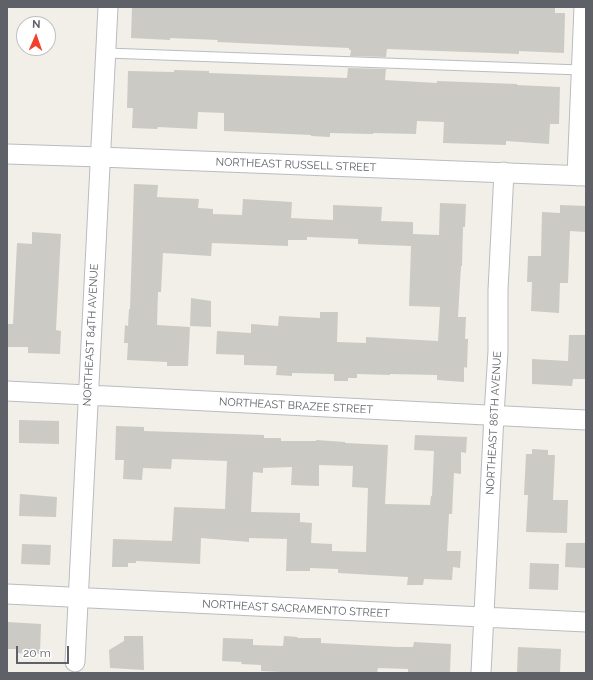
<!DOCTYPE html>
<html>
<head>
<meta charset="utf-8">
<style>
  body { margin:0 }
  #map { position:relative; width:593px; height:680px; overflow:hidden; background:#f1efe7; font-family:Raleway,sans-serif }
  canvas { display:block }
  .frame { position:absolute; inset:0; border:8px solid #5e6268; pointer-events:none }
  .north { position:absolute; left:16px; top:16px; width:40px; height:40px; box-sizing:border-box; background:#fff; border:1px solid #bfc0c3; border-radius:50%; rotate:2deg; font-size:11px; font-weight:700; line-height:16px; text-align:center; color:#5e6268 }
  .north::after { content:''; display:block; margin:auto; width:14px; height:18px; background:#f3402b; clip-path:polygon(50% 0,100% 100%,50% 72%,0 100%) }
  .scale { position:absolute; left:16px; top:646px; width:53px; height:18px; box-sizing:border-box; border:2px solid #5e6268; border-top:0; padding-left:5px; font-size:12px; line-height:14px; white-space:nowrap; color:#5e6268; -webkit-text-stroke:3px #fff; paint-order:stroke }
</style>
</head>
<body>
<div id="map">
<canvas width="593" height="680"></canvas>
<div class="frame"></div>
<div class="north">N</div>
<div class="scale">20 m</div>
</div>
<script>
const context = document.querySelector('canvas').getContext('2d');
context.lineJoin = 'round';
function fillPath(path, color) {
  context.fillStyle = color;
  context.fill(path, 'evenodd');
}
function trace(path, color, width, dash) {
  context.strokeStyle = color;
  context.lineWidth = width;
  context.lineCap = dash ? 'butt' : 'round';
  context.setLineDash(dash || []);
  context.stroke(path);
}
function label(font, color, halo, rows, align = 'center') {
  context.font = font + ' Raleway,sans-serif';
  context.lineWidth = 3;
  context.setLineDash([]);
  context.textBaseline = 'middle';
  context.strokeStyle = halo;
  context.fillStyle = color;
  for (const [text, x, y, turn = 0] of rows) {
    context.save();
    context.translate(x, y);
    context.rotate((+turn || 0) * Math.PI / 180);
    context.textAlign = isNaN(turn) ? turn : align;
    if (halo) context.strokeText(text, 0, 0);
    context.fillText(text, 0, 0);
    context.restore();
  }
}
fillPath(new Path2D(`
  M 132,7 L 555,7 L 555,13 L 565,13 L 564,53 L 519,51 L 519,54 L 387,49 L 386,57 L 350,56 L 351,50 L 349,50 L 349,48 L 217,42 L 218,40 L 170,38 L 170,40 L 131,38 Z
  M 348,68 L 386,69 L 385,80 L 437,83 L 437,81 L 517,84 L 517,85 L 560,87 L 559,124 L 550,124 L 549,144 L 506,141 L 506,145 L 443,143 L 444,122 L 417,121 L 416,134 L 373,133 L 373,134 L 330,133 L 330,137 L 311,136 L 311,135 L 224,131 L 224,113 L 198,112 L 197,129 L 158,127 L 157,129 L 132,128 L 133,108 L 127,108 L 128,71 L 174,72 L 174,70 L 209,71 L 209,73 L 347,78 Z
  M 134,184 L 158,185 L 157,197 L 199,199 L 198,208 L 213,209 L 213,214 L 242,215 L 243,199 L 292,202 L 291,218 L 333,220 L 333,205 L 382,207 L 381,221 L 413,222 L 413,234 L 439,235 L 440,203 L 466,204 L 465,227 L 463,227 L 462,266 L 461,266 L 458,317 L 466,317 L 465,339 L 468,339 L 467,368 L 464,367 L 464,382 L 437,380 L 437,375 L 390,374 L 390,375 L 357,374 L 357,378 L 348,378 L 348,381 L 334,381 L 334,374 L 292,373 L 292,376 L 276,375 L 277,366 L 244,365 L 244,355 L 216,354 L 217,331 L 251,333 L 251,324 L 278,326 L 279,316 L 320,318 L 320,312 L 338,312 L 337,342 L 366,343 L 366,337 L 438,341 L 440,307 L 409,306 L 411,246 L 358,244 L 358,239 L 307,237 L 307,240 L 288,240 L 288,246 L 212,243 L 211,256 L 163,253 L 161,292 L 158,292 L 157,325 L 190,327 L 188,366 L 167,366 L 167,362 L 127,360 L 128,343 L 124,343 L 125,325 L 128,326 L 129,309 L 130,309 Z
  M 560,205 L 586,206 L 586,232 L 570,231 L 568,283 L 560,283 L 559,313 L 531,311 L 532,282 L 527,282 L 528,256 L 541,256 L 542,212 L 560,213 Z
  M 32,232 L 61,234 L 56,330 L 61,331 L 60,354 L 28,353 L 28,347 L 7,347 L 7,324 L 13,324 L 17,243 L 32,244 Z
  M 191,298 L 211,301 L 211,327 L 190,326 Z
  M 569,335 L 586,335 L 586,379 L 573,379 L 572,386 L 532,384 L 532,359 L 568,361 Z
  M 19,420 L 59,421 L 59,444 L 19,443 Z
  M 116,426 L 144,427 L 144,431 L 264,435 L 264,438 L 281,438 L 281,441 L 316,441 L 316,440 L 345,442 L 345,443 L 388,445 L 385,504 L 430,505 L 431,496 L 432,496 L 434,451 L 414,450 L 415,435 L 467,437 L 466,453 L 461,452 L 461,474 L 454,473 L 452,514 L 449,514 L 447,551 L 461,551 L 460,568 L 453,567 L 452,580 L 424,579 L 423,585 L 407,585 L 408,577 L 338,573 L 338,569 L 310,568 L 310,571 L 286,571 L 287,539 L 249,538 L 249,542 L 201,538 L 200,564 L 136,561 L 136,563 L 128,563 L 128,567 L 112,567 L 113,539 L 172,541 L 174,507 L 225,509 L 227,461 L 172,459 L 171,469 L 143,468 L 142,480 L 123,479 L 124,460 L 115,460 ZM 319,465 L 353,466 L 352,487 L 368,488 L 366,552 L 332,551 L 332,544 L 311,543 L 312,523 L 300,522 L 300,513 L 251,512 L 253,472 L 263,473 L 263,468 L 292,467 L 291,485 L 319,486 Z
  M 532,449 L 548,450 L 548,455 L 555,455 L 553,500 L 568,500 L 567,533 L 526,532 L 528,495 L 524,495 L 526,454 L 532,454 Z
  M 20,494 L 57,497 L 56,517 L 19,516 Z
  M 566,543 L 586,543 L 585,568 L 565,567 Z
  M 22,544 L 51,545 L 50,565 L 21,564 Z
  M 530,563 L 559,564 L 558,590 L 529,589 Z
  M 7,622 L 41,624 L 40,654 L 18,653 L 18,649 L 7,649 Z
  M 124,636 L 143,636 L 144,670 L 110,668 L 109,650 L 124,641 Z
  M 284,636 L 298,637 L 297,638 L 321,638 L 321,643 L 398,647 L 413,647 L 414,642 L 451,644 L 450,673 L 408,673 L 408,669 L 378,668 L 377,673 L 303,673 L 261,671 L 261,665 L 241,664 L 242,662 L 222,661 L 223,638 L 253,639 L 253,645 L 283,646 Z
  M 518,647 L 561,649 L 560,673 L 517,673 Z`), '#cccac4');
const service = new Path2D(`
  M 106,53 L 581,70`);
const minor = new Path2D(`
  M 7,154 L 101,157 L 149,159 L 586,176
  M 577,176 L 584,7
  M 7,391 L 586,420
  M 7,594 L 586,622
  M 75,662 L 108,7
  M 481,673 L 494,415 L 498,351 L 498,290 L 504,172`);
trace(service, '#b9bcc1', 11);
trace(minor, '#b9bcc1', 21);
trace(service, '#fff', 9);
trace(minor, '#fff', 19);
label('11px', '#5e6268', '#fff', [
  ["NORTHEAST RUSSELL STREET",296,165,2],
  ["NORTHEAST 84TH AVENUE",91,335,-87],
  ["NORTHEAST BRAZEE STREET",296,406,3],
  ["NORTHEAST 86TH AVENUE",494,423,-87],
  ["NORTHEAST SACRAMENTO STREET",296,609,3]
]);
</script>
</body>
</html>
